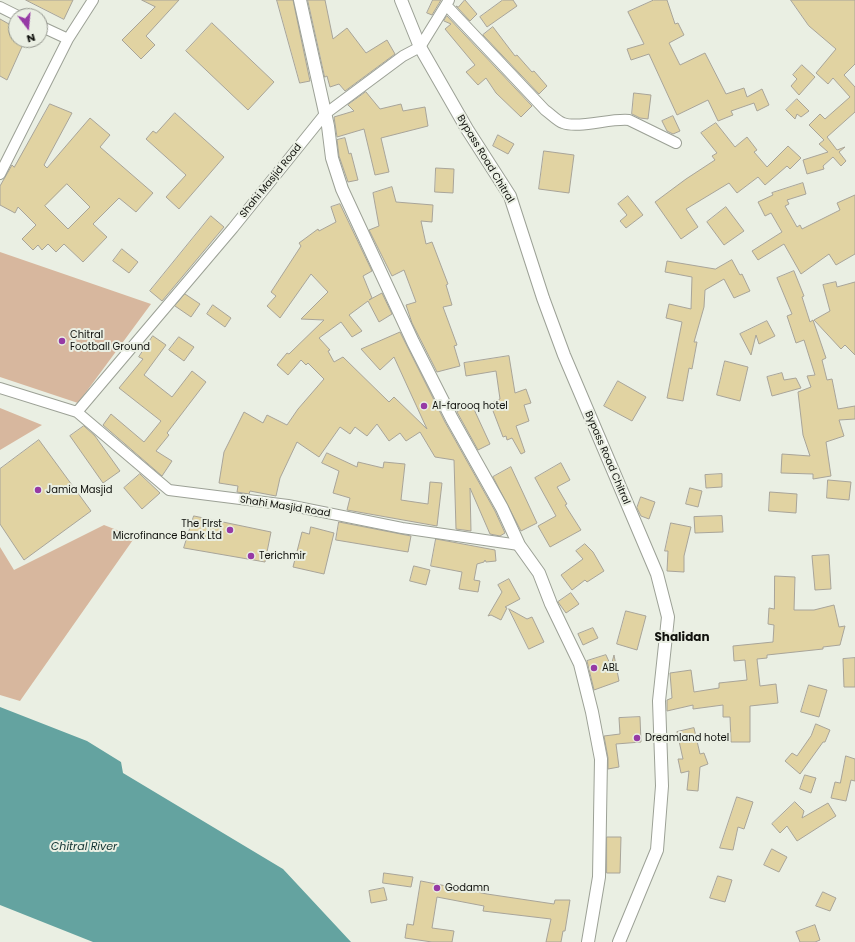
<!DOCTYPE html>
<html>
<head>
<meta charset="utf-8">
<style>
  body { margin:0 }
  #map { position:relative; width:855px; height:942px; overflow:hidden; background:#eaefe3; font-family:Poppins,sans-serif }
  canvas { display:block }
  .north { position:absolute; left:8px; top:8px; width:40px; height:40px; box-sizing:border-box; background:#eaefe3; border:1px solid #93968d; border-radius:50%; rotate:164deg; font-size:11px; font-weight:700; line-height:16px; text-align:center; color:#10110d }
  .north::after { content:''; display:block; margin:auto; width:14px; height:18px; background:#963aa5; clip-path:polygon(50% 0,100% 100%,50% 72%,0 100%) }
</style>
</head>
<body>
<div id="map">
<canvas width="855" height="942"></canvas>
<div class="north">N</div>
</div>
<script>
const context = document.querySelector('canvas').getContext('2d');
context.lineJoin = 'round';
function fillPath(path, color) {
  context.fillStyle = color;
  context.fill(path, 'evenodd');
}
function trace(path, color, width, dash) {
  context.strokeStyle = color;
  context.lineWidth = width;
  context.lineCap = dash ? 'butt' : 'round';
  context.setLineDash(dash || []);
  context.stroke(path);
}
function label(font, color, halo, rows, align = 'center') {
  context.font = font + ' Poppins,sans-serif';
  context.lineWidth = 4;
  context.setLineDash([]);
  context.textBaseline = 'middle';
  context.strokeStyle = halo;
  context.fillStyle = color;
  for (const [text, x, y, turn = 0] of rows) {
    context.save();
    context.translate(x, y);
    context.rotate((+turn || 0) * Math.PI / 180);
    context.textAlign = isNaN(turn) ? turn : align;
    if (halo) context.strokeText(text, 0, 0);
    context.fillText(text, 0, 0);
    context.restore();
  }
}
fillPath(new Path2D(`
  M 0,252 L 151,304 L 78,403 L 0,377 Z
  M 0,408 L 42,425 L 0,450 Z
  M 104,525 L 135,537 L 20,701 L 0,695 L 0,547 L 14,570 Z`), '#d7b79e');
fillPath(new Path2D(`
  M 0,707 L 87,741 L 121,762 L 123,773 L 283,869 L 351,942 L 93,942 L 0,905 Z`), '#64a3a0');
const building = new Path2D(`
  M 26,0 L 73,0 L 64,19 Z
  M 142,0 L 179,0 L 146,36 L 155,45 L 141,59 L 122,40 L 155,7 Z
  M 277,0 L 293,0 L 310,81 L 300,83 Z
  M 308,0 L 325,0 L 333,39 L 347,28 L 366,53 L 387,40 L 395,54 L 345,91 L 339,84 L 330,87 L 327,76 L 325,77 Z
  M 433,0 L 441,0 L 432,15 L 427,13 Z
  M 465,0 L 477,14 L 470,21 L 456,6 L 458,7 Z
  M 503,0 L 513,0 L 517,6 L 487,27 L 480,17 Z
  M 654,0 L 667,0 L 675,24 L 678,23 L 684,35 L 669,43 L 680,65 L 705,53 L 726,94 L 744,88 L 747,97 L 762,89 L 769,105 L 757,111 L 754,103 L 731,111 L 733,115 L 718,121 L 708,100 L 677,115 L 649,54 L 631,60 L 627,49 L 644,44 L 628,12 Z
  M 791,0 L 855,0 L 855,64 L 844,75 L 855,87 L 855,112 L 827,137 L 837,150 L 845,147 L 839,152 L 846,161 L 841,166 L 833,157 L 823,166 L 824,169 L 807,174 L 803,160 L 828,152 L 819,144 L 824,140 L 809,125 L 820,114 L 825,119 L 850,97 L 833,78 L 828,84 L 816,73 L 836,49 L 809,26 Z
  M 447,16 L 532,106 L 521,117 L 496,93 L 486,78 L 478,85 L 466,72 L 475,65 L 445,29 L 451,24 L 444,21 Z
  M 0,19 L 16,28 L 16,40 L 25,40 L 7,80 L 0,76 Z
  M 212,23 L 274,82 L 248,110 L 186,51 Z
  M 493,27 L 515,56 L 517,55 L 532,72 L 534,71 L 547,86 L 539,94 L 483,35 Z
  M 802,65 L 815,77 L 799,95 L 791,86 L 797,79 L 793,75 Z
  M 366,92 L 380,109 L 401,104 L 403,111 L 425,107 L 428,126 L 381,138 L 389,172 L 375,175 L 364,129 L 337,137 L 334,117 L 354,111 L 348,105 Z
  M 634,93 L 651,95 L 648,119 L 640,118 L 632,114 Z
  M 797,99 L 809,111 L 801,117 L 797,114 L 795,119 L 786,110 Z
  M 50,104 L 72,113 L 44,165 L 47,168 L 90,118 L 110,135 L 100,147 L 153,193 L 136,212 L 119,198 L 93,224 L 107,237 L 83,262 L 64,244 L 56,252 L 48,244 L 42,250 L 38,245 L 33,250 L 22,239 L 36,225 L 18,207 L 15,213 L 0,205 L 0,186 L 12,165 L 14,167 ZM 67,184 L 90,207 L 68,229 L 45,206 Z
  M 175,113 L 224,157 L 179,209 L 166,197 L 186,175 L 146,139 L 153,131 L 156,133 Z
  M 673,116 L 680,131 L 673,134 L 667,131 L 662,121 Z
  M 716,123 L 735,147 L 747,137 L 757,150 L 754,152 L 767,167 L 788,146 L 801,158 L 790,169 L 787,166 L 765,185 L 758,177 L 737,193 L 729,183 L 686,209 L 698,227 L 681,239 L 655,202 L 686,179 L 715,160 L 712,156 L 717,153 L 701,133 Z
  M 498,135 L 514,144 L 508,154 L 493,146 Z
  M 345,138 L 349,154 L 351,153 L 358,180 L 348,182 L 339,156 L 337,140 Z
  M 544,151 L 574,155 L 569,193 L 539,189 Z
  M 436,168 L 454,169 L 453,193 L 435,192 Z
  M 803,183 L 806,194 L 787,200 L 789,204 L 785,206 L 797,227 L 800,225 L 802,229 L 840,210 L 837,203 L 855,195 L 855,254 L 836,265 L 829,254 L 801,274 L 784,244 L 758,260 L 752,251 L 782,232 L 771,213 L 765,216 L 758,202 L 773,195 L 772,193 Z
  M 392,187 L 396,202 L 433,205 L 432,222 L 421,221 L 426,244 L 432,242 L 448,284 L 446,285 L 452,305 L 443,307 L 457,345 L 454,346 L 460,366 L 437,372 L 412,323 L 406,305 L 416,302 L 404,270 L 392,276 L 369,230 L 379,226 L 373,193 Z
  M 628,196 L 643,215 L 626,228 L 620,221 L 627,215 L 618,204 Z
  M 340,204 L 372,271 L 363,276 L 372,298 L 369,300 L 382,293 L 392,314 L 379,322 L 368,301 L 349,315 L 362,331 L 352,337 L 341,322 L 319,338 L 330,350 L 328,351 L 334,362 L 343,357 L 389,402 L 394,397 L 427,429 L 394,357 L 380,370 L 361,349 L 400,332 L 445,422 L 495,511 L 505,533 L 500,536 L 490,534 L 470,488 L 471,531 L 456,529 L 454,460 L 435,457 L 420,432 L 406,441 L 400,433 L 389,441 L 377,424 L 367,436 L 355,427 L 350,434 L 340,427 L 319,457 L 297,442 L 280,478 L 276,496 L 250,491 L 249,494 L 237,492 L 238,486 L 219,483 L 224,452 L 244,412 L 263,423 L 267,415 L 287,425 L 298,409 L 324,379 L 308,363 L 306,365 L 301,360 L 288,375 L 277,365 L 287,353 L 289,354 L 324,320 L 301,319 L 328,292 L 311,274 L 280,318 L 267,306 L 276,296 L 271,292 L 301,246 L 299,243 L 318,229 L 319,231 L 336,222 L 331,207 Z
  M 726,207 L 744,231 L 724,245 L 707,222 Z
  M 211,216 L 224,227 L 162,301 L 150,291 Z
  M 122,249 L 138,262 L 129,273 L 113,261 Z
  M 732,260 L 740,275 L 742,274 L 750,291 L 734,298 L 724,279 L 705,290 L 704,307 L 694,342 L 697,342 L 692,369 L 689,368 L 683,401 L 667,398 L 682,322 L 666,318 L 669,304 L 691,309 L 692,277 L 665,272 L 667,261 L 715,269 Z
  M 794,271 L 804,296 L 802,297 L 810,322 L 813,320 L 826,358 L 822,360 L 827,380 L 832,379 L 838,409 L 855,406 L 855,419 L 839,420 L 844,436 L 826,442 L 831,476 L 813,479 L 813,474 L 781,473 L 782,454 L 810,456 L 803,435 L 798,392 L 811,387 L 807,376 L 815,375 L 804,340 L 796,343 L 787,316 L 792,314 L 777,278 Z
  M 836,282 L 837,287 L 855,282 L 855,355 L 845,345 L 841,349 L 814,320 L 830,311 L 823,285 Z
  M 185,294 L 200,304 L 191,317 L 175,306 Z
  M 213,305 L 231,318 L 225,327 L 207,314 Z
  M 767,321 L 775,336 L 759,344 L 756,335 L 751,355 L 740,334 Z
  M 153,336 L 166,345 L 144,375 L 172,397 L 192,371 L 206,382 L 167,433 L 169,435 L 156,451 L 172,461 L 162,476 L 103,425 L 111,414 L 144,442 L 161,421 L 119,388 L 143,359 L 139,357 Z
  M 179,337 L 194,347 L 184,361 L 169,350 Z
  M 509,356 L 515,393 L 526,389 L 531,403 L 524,405 L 529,421 L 516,426 L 525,452 L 521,454 L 512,438 L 507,440 L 506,436 L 503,437 L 490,403 L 500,399 L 496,371 L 466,376 L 464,363 Z
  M 725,361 L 748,367 L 740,401 L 717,395 Z
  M 782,373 L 784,380 L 796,378 L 801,388 L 772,396 L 767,377 Z
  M 618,381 L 646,397 L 632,421 L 604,406 Z
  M 472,405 L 490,444 L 478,450 L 457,412 Z
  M 84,426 L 95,436 L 120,471 L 103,483 L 70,436 Z
  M 39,440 L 91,511 L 24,560 L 0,524 L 0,469 Z
  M 327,453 L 357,467 L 358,462 L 383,468 L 384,462 L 405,464 L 401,500 L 428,504 L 430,482 L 442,483 L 437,526 L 347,510 L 350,498 L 333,493 L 339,471 L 322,463 Z
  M 561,463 L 570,480 L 557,487 L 567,504 L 565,505 L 581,530 L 550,547 L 538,526 L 556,516 L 535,478 Z
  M 511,467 L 537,523 L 521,531 L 493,477 Z
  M 140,474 L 160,493 L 142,509 L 124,488 Z
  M 722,474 L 722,487 L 706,488 L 705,475 Z
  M 828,480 L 851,482 L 849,500 L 827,498 Z
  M 690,488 L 702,491 L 698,507 L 686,504 Z
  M 770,492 L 797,494 L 796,513 L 769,511 Z
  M 641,497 L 655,502 L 649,519 L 641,516 L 637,508 Z
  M 194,516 L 271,532 L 265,562 L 184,548 Z
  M 722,516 L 723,532 L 695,533 L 694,517 Z
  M 339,522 L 411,536 L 408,552 L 336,540 Z
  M 671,523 L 691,527 L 684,556 L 684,572 L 667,571 L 668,551 L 665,551 Z
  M 311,527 L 334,533 L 324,574 L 293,567 L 302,532 L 309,534 Z
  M 436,539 L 495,550 L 496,561 L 486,562 L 485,560 L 484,562 L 477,564 L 474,580 L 480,581 L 478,592 L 459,589 L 462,572 L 431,566 Z
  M 585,544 L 593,552 L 604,571 L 587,582 L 585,580 L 572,590 L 561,575 L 583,559 L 576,551 Z
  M 829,555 L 831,589 L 815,590 L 812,556 Z
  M 414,566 L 430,570 L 426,585 L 410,581 Z
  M 775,576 L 795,577 L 794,610 L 814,610 L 834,605 L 839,627 L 845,626 L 840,645 L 823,647 L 823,649 L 767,655 L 767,658 L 757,659 L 760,686 L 776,684 L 778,703 L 750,706 L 750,742 L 731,742 L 730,717 L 723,717 L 723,705 L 693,709 L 693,705 L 667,711 L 667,700 L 672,698 L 670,673 L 691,670 L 694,692 L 719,688 L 719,683 L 747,680 L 745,660 L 734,661 L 733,646 L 773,642 L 774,625 L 768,624 L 769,608 L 774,609 Z
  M 509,579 L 520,599 L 505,607 L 507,608 L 501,620 L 491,615 L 488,616 L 502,592 L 498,585 Z
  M 571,593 L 579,604 L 566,613 L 558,602 Z
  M 509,609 L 527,619 L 532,617 L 544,642 L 529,649 Z
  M 626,611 L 646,616 L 637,650 L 617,644 Z
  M 593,628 L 598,638 L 583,645 L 578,634 Z
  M 606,655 L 611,666 L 614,655 L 619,681 L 594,690 L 587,661 Z
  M 855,658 L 855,687 L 844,687 L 843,659 Z
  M 809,685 L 827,690 L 819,717 L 801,712 Z
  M 640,717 L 641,742 L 616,744 L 619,767 L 608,769 L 608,758 L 604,736 L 620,734 L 619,718 Z
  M 816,724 L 830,730 L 825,742 L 823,742 L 800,774 L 785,761 L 792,753 L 797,756 L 811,736 Z
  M 694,728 L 700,754 L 704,753 L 708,764 L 700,767 L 698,791 L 687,790 L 689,771 L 681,773 L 678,759 L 683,759 L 677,732 Z
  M 846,756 L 855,759 L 855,781 L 851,780 L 846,801 L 831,798 L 835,782 L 840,783 Z
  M 805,775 L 816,778 L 811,793 L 800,789 Z
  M 737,797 L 753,802 L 744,829 L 738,827 L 733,850 L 720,848 Z
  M 795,802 L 804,811 L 802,818 L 828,803 L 836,816 L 797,841 L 787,826 L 780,833 L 772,824 Z
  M 607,837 L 621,837 L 620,873 L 607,873 Z
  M 772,849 L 787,857 L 779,872 L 764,865 Z
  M 384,873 L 413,877 L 411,887 L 383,883 Z
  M 718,876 L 732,880 L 725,902 L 710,898 Z
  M 421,881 L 487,894 L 554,904 L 555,900 L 570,900 L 565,931 L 563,931 L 561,942 L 546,942 L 551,919 L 483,911 L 484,906 L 437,897 L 432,928 L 454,931 L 452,942 L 432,942 L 405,938 L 407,924 L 413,925 Z
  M 384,888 L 387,900 L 371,903 L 369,891 Z
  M 823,892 L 836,898 L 830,911 L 816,906 Z
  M 815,925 L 820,940 L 815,942 L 800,942 L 796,932 Z`);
fillPath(building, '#e1d3a2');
trace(building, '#a8a499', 1);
const minor = new Path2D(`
  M 446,5 L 545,110 C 551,114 557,121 563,123 C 578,129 611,118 629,120 L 676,143
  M 0,7 L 18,16
  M 40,26 L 68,39
  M 0,174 L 68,39 L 93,0
  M 0,388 L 77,412 L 169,490 L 288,505 L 402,528 L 519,545
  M 77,412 L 233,228 L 325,114 L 403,56 L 420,47 L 449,0`);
const tertiary = new Path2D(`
  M 300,0 L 328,126 L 332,158 L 342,189 L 413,342 L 452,419 L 502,508 L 519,545 L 539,573 L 551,604 L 580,664 L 592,712 L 601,759 L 599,877 L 588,942
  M 401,0 L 420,47 L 467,129 L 510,196 L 543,298 L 564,355 L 657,574 L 668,617 L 659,701 L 662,786 L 657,850 L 619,942`);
trace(minor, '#9ca196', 12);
trace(tertiary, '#9ca196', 14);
trace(minor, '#fff', 10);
trace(tertiary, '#fff', 12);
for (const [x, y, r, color] of [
  [62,341,4,"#963aa5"],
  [424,406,4,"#963aa5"],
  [38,490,4,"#963aa5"],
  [230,530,4,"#963aa5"],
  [251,556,4,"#963aa5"],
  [594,668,4,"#963aa5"],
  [637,738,4,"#963aa5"],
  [437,888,4,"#963aa5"]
]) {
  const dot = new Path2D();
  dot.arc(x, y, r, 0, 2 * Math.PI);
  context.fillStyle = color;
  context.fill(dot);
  trace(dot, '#eaefe3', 1.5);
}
label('10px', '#10110d', '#eaefe3', [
  ["Bypass Road Chitral",485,159,59],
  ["Shahi Masjid Road",271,181,-51],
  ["Bypass Road Chitral",607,458,67],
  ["Shahi Masjid Road",285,507,9]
]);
label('10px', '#10110d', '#eaefe3', [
  ["Chitral",70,335],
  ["Football Ground",70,347],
  ["Al-farooq hotel",432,406],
  ["Jamia Masjid",46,490],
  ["The FIrst",222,524,"right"],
  ["Microfinance Bank Ltd",222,536,"right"],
  ["Terichmir",259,556],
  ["ABL",602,668],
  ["Dreamland hotel",645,738],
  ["Godamn",445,888]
], 'left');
label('italic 11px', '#103130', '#eaefe3', [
  ["Chitral River",84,847]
]);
label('bold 12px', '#10110d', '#eaefe3', [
  ["Shalidan",682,638]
]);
</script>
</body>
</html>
